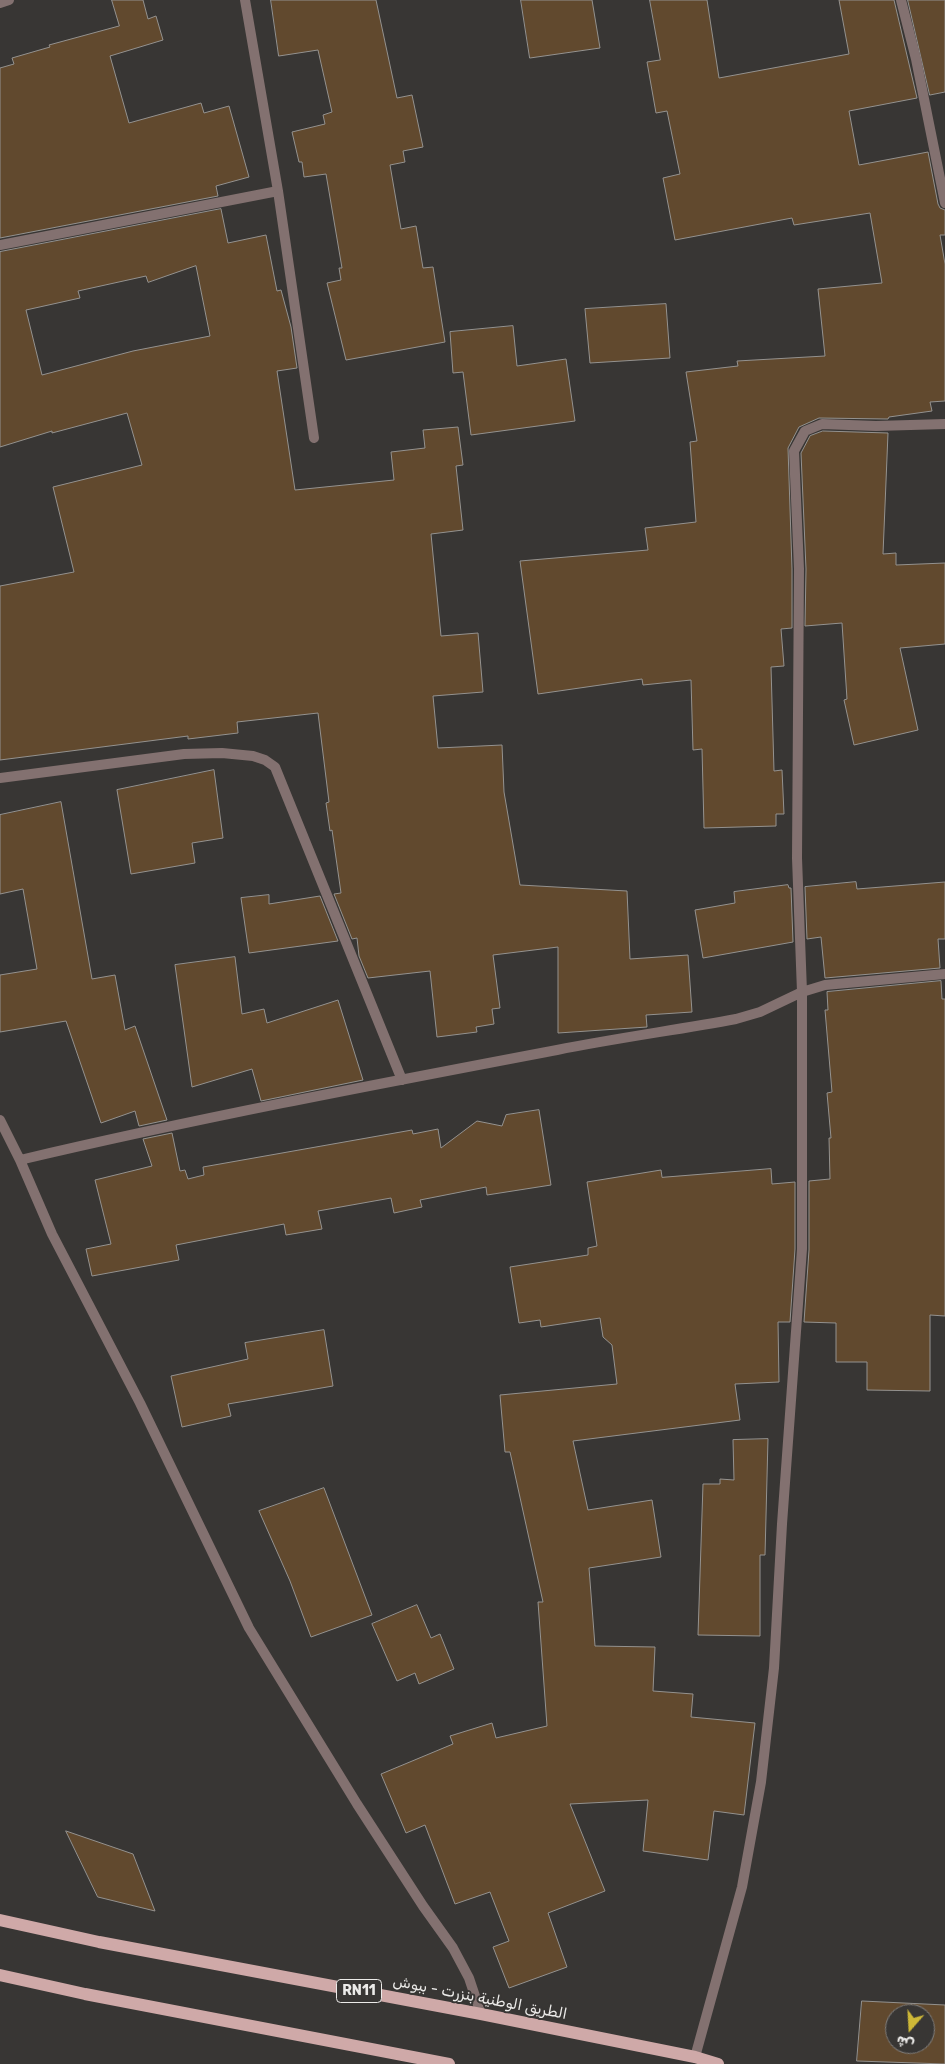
<!DOCTYPE html>
<html>
<head>
<meta charset="utf-8">
<style>
  body { margin:0 }
  #map { position:relative; width:945px; height:2064px; overflow:hidden; background:#383634; font-family:Rubik,Vazirmatn,sans-serif }
  canvas { display:block }
  .north { position:absolute; left:885px; top:2004px; width:50px; height:50px; box-sizing:border-box; background:#383634; border:1px solid #807e7c; border-radius:50%; rotate:199deg; font-size:14px; font-weight:700; line-height:20px; text-align:center; color:#ecebe9 }
  .north::after { content:''; display:block; margin:auto; width:18px; height:22px; background:#ceb837; clip-path:polygon(50% 0,100% 100%,50% 72%,0 100%) }
</style>
</head>
<body>
<div id="map">
<canvas width="945" height="2064"></canvas>
<div class="north">ش</div>
</div>
<script>
const context = document.querySelector('canvas').getContext('2d');
context.lineJoin = 'round';
function fillPath(path, color) {
  context.fillStyle = color;
  context.fill(path, 'evenodd');
}
function trace(path, color, width, dash) {
  context.strokeStyle = color;
  context.lineWidth = width;
  context.lineCap = dash ? 'butt' : 'round';
  context.setLineDash(dash || []);
  context.stroke(path);
}
function label(font, color, halo, rows, align = 'center') {
  context.font = font + ' Rubik,Vazirmatn,sans-serif';
  context.lineWidth = 4;
  context.setLineDash([]);
  context.textBaseline = 'middle';
  context.strokeStyle = halo;
  context.fillStyle = color;
  for (const [text, x, y, turn = 0] of rows) {
    context.save();
    context.translate(x, y);
    context.rotate((+turn || 0) * Math.PI / 180);
    context.textAlign = isNaN(turn) ? turn : align;
    if (halo) context.strokeText(text, 0, 0);
    context.fillText(text, 0, 0);
    context.restore();
  }
}
const building = new Path2D(`
  M 112,0 L 143,0 L 148,19 L 156,16 L 163,40 L 110,56 L 129,123 L 201,103 L 204,113 L 229,106 L 249,177 L 216,186 L 218,196 L 0,238 L 0,68 L 14,64 L 12,58 L 50,47 L 49,45 L 119,26 Z
  M 271,0 L 376,0 L 397,98 L 412,95 L 423,147 L 403,151 L 405,162 L 390,165 L 401,229 L 416,226 L 423,268 L 433,267 L 445,342 L 346,360 L 327,283 L 341,280 L 339,268 L 342,268 L 326,174 L 304,177 L 302,162 L 299,162 L 292,132 L 325,124 L 323,115 L 332,112 L 318,50 L 279,56 Z
  M 521,0 L 592,0 L 600,48 L 530,58 Z
  M 650,0 L 707,0 L 719,78 L 849,54 L 839,0 L 894,0 L 917,98 L 849,111 L 859,165 L 928,152 L 938,204 L 940,208 L 945,210 L 945,235 L 940,235 L 945,264 L 945,401 L 930,402 L 932,411 L 889,417 L 888,419 L 819,418 L 799,427 L 788,448 L 792,569 L 792,628 L 781,629 L 784,666 L 771,667 L 774,771 L 782,770 L 784,814 L 776,814 L 776,826 L 704,828 L 702,749 L 693,750 L 691,680 L 643,685 L 642,679 L 538,694 L 520,561 L 648,550 L 645,528 L 696,522 L 690,442 L 697,441 L 686,372 L 738,366 L 737,361 L 825,356 L 818,289 L 882,283 L 870,213 L 794,225 L 792,218 L 675,240 L 663,178 L 680,174 L 667,111 L 656,113 L 647,62 L 660,60 Z
  M 908,0 L 945,0 L 945,92 L 930,95 Z
  M 221,209 L 228,243 L 266,235 L 277,291 L 281,290 L 291,327 L 297,368 L 277,371 L 295,490 L 394,480 L 391,452 L 425,448 L 423,430 L 458,427 L 463,465 L 456,466 L 463,530 L 431,534 L 441,636 L 478,633 L 483,692 L 433,696 L 438,748 L 502,745 L 504,792 L 520,885 L 627,891 L 630,959 L 688,955 L 692,1012 L 646,1015 L 647,1027 L 558,1033 L 558,947 L 493,955 L 500,1008 L 492,1009 L 494,1024 L 476,1027 L 477,1032 L 437,1037 L 430,971 L 368,978 L 359,956 L 357,938 L 352,939 L 334,894 L 341,893 L 332,830 L 330,831 L 326,803 L 329,802 L 318,713 L 237,722 L 238,733 L 188,739 L 188,736 L 0,760 L 0,586 L 74,572 L 53,487 L 142,465 L 127,413 L 52,433 L 52,431 L 0,447 L 0,252 ZM 196,266 L 210,336 L 133,351 L 42,375 L 26,310 L 80,298 L 78,291 L 146,276 L 148,282 Z
  M 666,304 L 670,358 L 590,363 L 585,309 Z
  M 513,326 L 517,366 L 566,359 L 575,421 L 471,435 L 463,372 L 453,373 L 450,332 Z
  M 823,431 L 888,433 L 883,554 L 896,553 L 896,565 L 945,563 L 945,644 L 900,648 L 918,730 L 854,745 L 844,700 L 847,699 L 842,623 L 805,626 L 806,569 L 801,453 L 810,436 Z
  M 214,770 L 223,838 L 192,843 L 195,863 L 131,874 L 117,790 Z
  M 61,802 L 92,979 L 115,975 L 125,1030 L 135,1026 L 167,1120 L 139,1126 L 135,1111 L 101,1123 L 66,1021 L 0,1032 L 0,975 L 37,969 L 23,889 L 0,894 L 0,815 Z
  M 856,882 L 857,889 L 945,882 L 945,939 L 938,939 L 940,968 L 825,978 L 821,937 L 807,939 L 805,887 Z
  M 788,885 L 789,888 L 791,888 L 793,942 L 703,958 L 695,910 L 735,903 L 734,892 Z
  M 269,895 L 269,904 L 320,896 L 338,941 L 249,953 L 241,898 Z
  M 235,957 L 242,1014 L 264,1009 L 267,1023 L 338,1000 L 363,1080 L 261,1101 L 252,1069 L 192,1087 L 175,965 Z
  M 941,981 L 942,999 L 945,999 L 945,1316 L 930,1315 L 930,1391 L 867,1390 L 867,1362 L 836,1362 L 836,1323 L 804,1322 L 809,1250 L 809,1181 L 830,1179 L 829,1138 L 831,1138 L 827,1093 L 832,1092 L 825,1010 L 828,1010 L 827,992 Z
  M 539,1110 L 551,1185 L 487,1195 L 486,1187 L 420,1200 L 422,1207 L 394,1213 L 391,1198 L 318,1211 L 322,1229 L 286,1235 L 284,1224 L 176,1245 L 179,1260 L 92,1276 L 86,1249 L 111,1244 L 95,1180 L 152,1166 L 143,1139 L 172,1133 L 180,1171 L 185,1170 L 188,1179 L 204,1175 L 203,1167 L 412,1130 L 413,1134 L 438,1129 L 441,1148 L 477,1121 L 502,1126 L 506,1115 Z
  M 771,1169 L 772,1184 L 795,1182 L 795,1249 L 790,1322 L 778,1322 L 779,1382 L 735,1384 L 740,1420 L 573,1441 L 588,1510 L 652,1500 L 661,1557 L 589,1568 L 595,1646 L 655,1647 L 653,1691 L 693,1694 L 691,1717 L 755,1723 L 744,1815 L 714,1811 L 708,1860 L 643,1851 L 648,1800 L 570,1804 L 605,1891 L 548,1913 L 567,1967 L 509,1988 L 493,1947 L 509,1941 L 490,1892 L 455,1904 L 425,1825 L 406,1833 L 381,1774 L 453,1744 L 450,1736 L 492,1723 L 496,1738 L 547,1726 L 538,1602 L 543,1602 L 510,1452 L 505,1452 L 500,1395 L 617,1384 L 612,1345 L 603,1337 L 600,1318 L 541,1327 L 540,1320 L 519,1323 L 510,1267 L 588,1255 L 588,1248 L 597,1246 L 587,1182 L 661,1170 L 662,1177 Z
  M 324,1330 L 333,1386 L 228,1404 L 231,1416 L 182,1427 L 171,1376 L 248,1359 L 245,1343 Z
  M 768,1439 L 765,1555 L 760,1555 L 760,1636 L 698,1635 L 703,1484 L 720,1484 L 720,1479 L 734,1480 L 733,1440 Z
  M 324,1488 L 372,1615 L 311,1637 L 290,1581 L 259,1511 Z
  M 417,1605 L 431,1638 L 440,1634 L 454,1669 L 419,1684 L 415,1673 L 397,1681 L 372,1624 Z
  M 66,1831 L 133,1854 L 155,1911 L 98,1897 Z
  M 862,2001 L 945,2005 L 945,2064 L 857,2061 ZM 895,2014 L 925,2014 L 925,2044 L 895,2044 Z`);
fillPath(building, '#61492e');
trace(building, '#94928f', 1);
trace(new Path2D(`
  M 245,0 L 278,191
  M 901,0 L 916,59 L 945,203
  M 0,3 L 9,0
  M 0,245 L 278,191 L 314,438
  M 0,778 L 184,754 L 222,753 L 253,756 L 265,760 L 275,767 L 402,1080
  M 0,1120 L 20,1160 L 52,1234 L 140,1403 L 249,1628 L 357,1804 L 423,1906 L 453,1948 L 469,1978 L 481,2014
  M 20,1160 C 198,1118 378,1084 557,1050 C 617,1038 677,1030 736,1019 L 760,1012 L 802,992 L 825,985 L 945,974
  M 695,2057 L 742,1887 L 761,1782 L 774,1668 L 782,1524 L 802,1249 L 802,992 L 797,858 L 799,569 L 794,451 L 805,431 L 822,424 L 876,426 L 945,424`), '#837170', 10);
trace(new Path2D(`
  M 0,1920 L 99,1942 L 481,2014 L 695,2057 L 718,2064
  M 0,1975 L 85,1994 L 449,2064`), '#cfa9a8', 12);
for (const [x, y, w] of [
  [359,1991,45]
]) {
  const box = new Path2D();
  box.roundRect(x - w / 2, y - 11.5, w, 23, 4);
  context.fillStyle = '#383634';
  context.fill(box);
  trace(box, '#ecebe9', 1);
}
label('bold 14px', '#ecebe9', null, [
  ["RN11",359,1991]
]);
label('15px', '#ecebe9', '#383634', [
  ["الطريق الوطنية بنزرت - ببوش",480,1998,11]
]);
</script>
</body>
</html>
